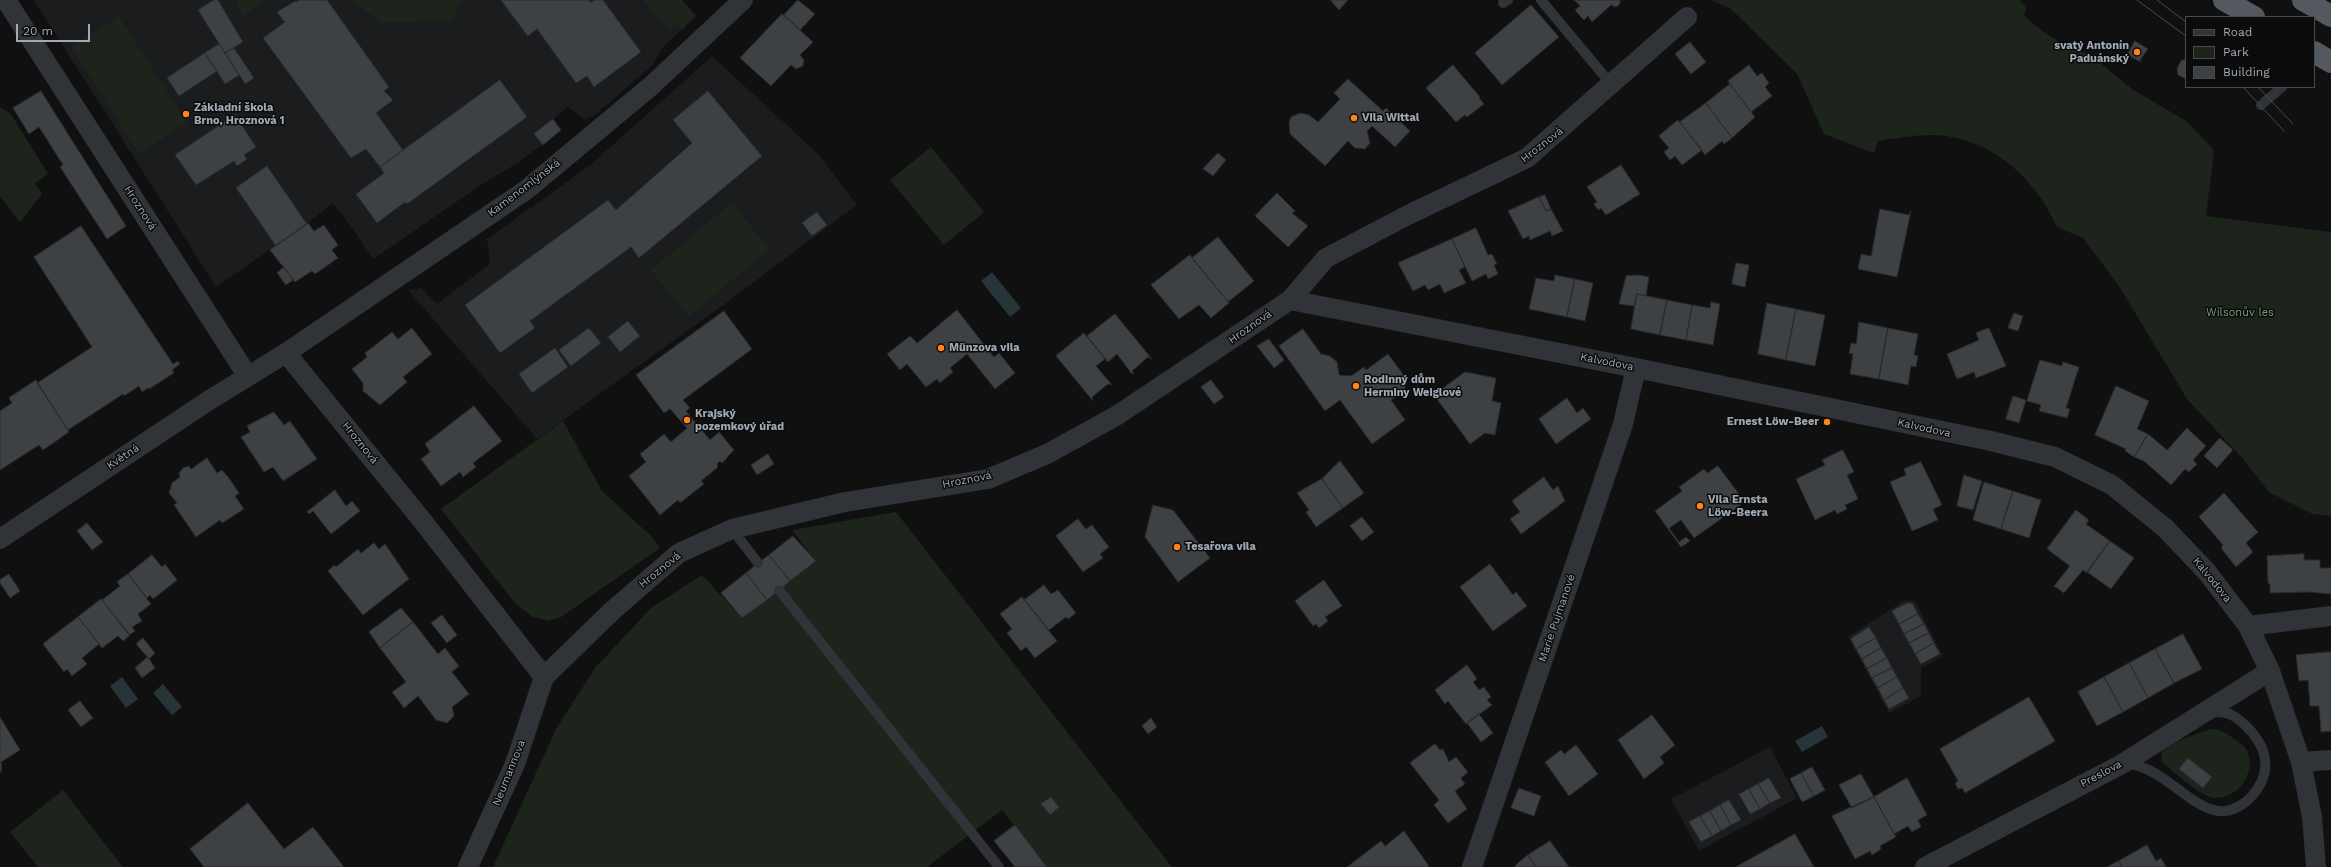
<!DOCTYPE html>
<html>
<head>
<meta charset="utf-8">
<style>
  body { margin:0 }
  #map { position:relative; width:2331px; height:867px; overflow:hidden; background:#101011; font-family:"Work Sans",sans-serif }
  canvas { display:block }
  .legend { position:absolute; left:2185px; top:16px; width:130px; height:72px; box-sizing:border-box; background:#0b0b0c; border:1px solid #464b4f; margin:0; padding:5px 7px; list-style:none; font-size:12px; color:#9faab4 }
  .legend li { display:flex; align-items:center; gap:8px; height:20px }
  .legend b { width:20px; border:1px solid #464b4f }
  .scale { position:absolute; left:16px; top:24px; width:74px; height:18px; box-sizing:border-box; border:2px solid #9faab4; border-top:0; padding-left:5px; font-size:12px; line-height:14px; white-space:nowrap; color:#9faab4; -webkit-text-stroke:3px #0b0b0c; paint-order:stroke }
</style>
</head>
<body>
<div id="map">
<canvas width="2331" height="867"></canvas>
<ul class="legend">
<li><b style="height:5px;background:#303337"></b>Road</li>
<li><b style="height:11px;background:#1c241c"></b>Park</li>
<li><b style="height:11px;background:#3e4144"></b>Building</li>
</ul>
<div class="scale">20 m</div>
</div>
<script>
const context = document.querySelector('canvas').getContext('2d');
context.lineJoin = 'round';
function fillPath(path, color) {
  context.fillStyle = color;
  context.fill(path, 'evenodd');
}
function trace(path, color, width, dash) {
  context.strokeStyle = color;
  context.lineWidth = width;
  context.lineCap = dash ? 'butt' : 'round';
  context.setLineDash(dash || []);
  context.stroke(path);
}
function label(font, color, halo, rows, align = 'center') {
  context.font = font + ' "Work Sans",sans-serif';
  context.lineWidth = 3;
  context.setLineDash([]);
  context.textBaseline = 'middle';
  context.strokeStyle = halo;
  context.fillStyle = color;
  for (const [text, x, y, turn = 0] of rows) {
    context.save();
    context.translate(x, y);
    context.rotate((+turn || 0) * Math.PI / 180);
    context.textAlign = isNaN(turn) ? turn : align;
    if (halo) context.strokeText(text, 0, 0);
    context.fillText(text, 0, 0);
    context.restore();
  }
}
fillPath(new Path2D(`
  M 34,0 L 682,0 L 696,16 L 661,49 L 653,65 L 592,117 L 584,119 L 568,107 L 553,119 L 561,130 L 519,162 L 484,183 L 373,259 L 343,215 L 332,203 L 308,223 L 216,287 Z
  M 712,56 L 818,154 L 857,205 L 726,303 L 537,439 L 408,290 L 421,288 L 437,304 L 490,264 L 487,239 L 589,166 Z
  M 1905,600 L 1915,601 L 1943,656 L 1921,668 L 1921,696 L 1889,713 L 1848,637 Z
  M 1770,747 L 1797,798 L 1699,851 L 1671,799 Z`), '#1b1c1e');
fillPath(new Path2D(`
  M 236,0 L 266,0 L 243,16 Z
  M 353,0 L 466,0 C 459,6 454,10 454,20 L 381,23 Z
  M 643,0 L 682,0 L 696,16 L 682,30 L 677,23 L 669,30 Z
  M 1711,0 L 2020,0 L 2026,8 L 2024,16 L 2044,32 L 2069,48 L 2089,54 L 2132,89 L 2186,121 L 2214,150 L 2206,216 L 2331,232 L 2331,516 L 2313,514 L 2269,492 L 2243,459 L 2187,399 L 2119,286 L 2083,238 L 2057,227 C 2037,182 1997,143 1946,136 C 1924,133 1900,138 1878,141 L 1874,153 L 1824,134 L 1797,74 L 1731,9 Z
  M 119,16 L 187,123 L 139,154 L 71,47 Z
  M 0,107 L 11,114 L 48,174 L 35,183 L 42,194 L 20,222 L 0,196 Z
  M 931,147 L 984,212 L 944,245 L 890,180 Z
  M 731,203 L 770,249 L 689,316 L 651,270 Z
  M 563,421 L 602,491 L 650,535 L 660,548 L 561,617 L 548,621 L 531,616 L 515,603 L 441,509 Z
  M 896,512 L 1172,867 L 1047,867 L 1002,810 L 927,867 L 493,867 L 556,729 L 595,668 L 651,608 L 702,575 L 742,618 L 816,561 L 792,530 Z
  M 2211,729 C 2221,729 2227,733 2235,740 C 2240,743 2246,747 2248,753 C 2256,776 2234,803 2210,797 C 2200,795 2172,770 2163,763 L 2161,754 C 2168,742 2197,734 2211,729 Z
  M 63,790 L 123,867 L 38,867 L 10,832 Z`), '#1c241c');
fillPath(new Path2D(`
  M 992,272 L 1021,308 L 1010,317 L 981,281 Z
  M 122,677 L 138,699 L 126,708 L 110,686 Z
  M 163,684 L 182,707 L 172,715 L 153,693 Z
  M 1822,726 L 1828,737 L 1802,752 L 1795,741 Z`), '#273438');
const building = new Path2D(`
  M 214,0 L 218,0 L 243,42 L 225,53 L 198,10 Z
  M 299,0 L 327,0 L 389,87 L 384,91 L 393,100 L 376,113 L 403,150 L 380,167 L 366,149 L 351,158 L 263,38 L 285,22 L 277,12 L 295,1 L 296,2 Z
  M 501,0 L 589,0 L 591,3 L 594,0 L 603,0 L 641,52 L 594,87 L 587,76 L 576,83 L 537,29 L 528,36 Z
  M 798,0 L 815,14 L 800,30 L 784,15 Z
  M 1332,0 L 1348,0 L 1339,10 L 1331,1 Z
  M 1574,0 L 1620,0 L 1620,4 L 1616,7 L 1611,5 L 1592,22 L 1588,16 L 1584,20 L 1581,17 L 1575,10 L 1580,6 Z
  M 1531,5 L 1559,37 L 1502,85 L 1475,53 Z
  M 782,14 L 813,42 L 800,55 L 804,60 L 803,66 L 796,69 L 791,65 L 771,86 L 740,58 Z
  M 2135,41 L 2148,49 L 2140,60 L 2141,62 L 2127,55 Z
  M 1690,42 L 1706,62 L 1691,74 L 1675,54 Z
  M 219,44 L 239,75 L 225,84 L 205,53 Z
  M 234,48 L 254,78 L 245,84 L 225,53 Z
  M 205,53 L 217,71 L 179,96 L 167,78 Z
  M 2186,59 L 2186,79 L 2178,75 L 2177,69 L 2181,61 Z
  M 1453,65 L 1480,97 L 1479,98 L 1484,104 L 1467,117 L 1465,115 L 1456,122 L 1426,88 Z
  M 1749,65 L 1757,76 L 1762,73 L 1769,83 L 1765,87 L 1772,96 L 1751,112 L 1728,81 Z
  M 1348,79 L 1383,111 L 1386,108 L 1410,131 L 1395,147 L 1372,126 L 1367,131 L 1370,143 L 1365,149 L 1355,148 L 1348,141 L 1325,166 L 1290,134 L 1289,122 L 1291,117 L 1300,113 L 1309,115 L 1318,122 L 1340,99 L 1334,93 Z
  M 500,80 L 527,117 L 407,204 L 405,202 L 377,223 L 356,194 L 384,173 L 380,167 Z
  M 1730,84 L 1755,117 L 1732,138 L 1706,103 Z
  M 41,91 L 126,226 L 107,239 L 60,167 L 63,165 L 39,127 L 29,134 L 13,108 Z
  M 708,91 L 762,156 L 639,258 L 631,247 L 530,321 L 535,328 L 500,353 L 465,305 L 608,200 L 616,210 L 692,143 L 673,120 Z
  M 1706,103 L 1732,138 L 1724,144 L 1722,141 L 1705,155 L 1680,122 Z
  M 235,115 L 256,147 L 244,155 L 247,159 L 237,166 L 234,161 L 196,185 L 175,155 Z
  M 553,119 L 561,130 L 543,145 L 534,134 Z
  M 1678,120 L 1702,150 L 1682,165 L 1675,156 L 1670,160 L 1664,152 L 1669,148 L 1659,136 Z
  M 1218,153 L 1226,160 L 1213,176 L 1203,169 Z
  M 1621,165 L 1640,194 L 1606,215 L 1601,208 L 1598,210 L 1594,204 L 1597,202 L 1587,187 Z
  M 267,166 L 307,224 L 276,246 L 236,188 Z
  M 1277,193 L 1295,211 L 1292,213 L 1308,226 L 1288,247 L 1255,216 Z
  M 1545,195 L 1551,209 L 1546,211 L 1539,197 Z
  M 1539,197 L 1546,211 L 1551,209 L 1563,231 L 1552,236 L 1550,231 L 1530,240 L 1529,236 L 1523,239 L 1508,211 Z
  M 1880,209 L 1909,215 L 1911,211 L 1897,277 L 1858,269 L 1861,254 L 1871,256 Z
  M 817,212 L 827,225 L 812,236 L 802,223 Z
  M 308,223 L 314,231 L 324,225 L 338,245 L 332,250 L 338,258 L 315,274 L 312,271 L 295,282 L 270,250 Z
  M 81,226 L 173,364 L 178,361 L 180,364 L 172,370 L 174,373 L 149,389 L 148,388 L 142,392 L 139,386 L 124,396 L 123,394 L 68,430 L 37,383 L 92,347 L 34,257 Z
  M 1476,228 L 1488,255 L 1492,254 L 1497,264 L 1494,265 L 1498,274 L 1488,279 L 1486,274 L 1472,281 L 1452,239 Z
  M 1218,237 L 1254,281 L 1228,302 L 1192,258 Z
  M 1452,239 L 1465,267 L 1459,270 L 1466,283 L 1444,293 L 1440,284 L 1428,290 L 1425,285 L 1413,291 L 1398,263 Z
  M 1190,255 L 1229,303 L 1211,318 L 1199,305 L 1179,319 L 1151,285 Z
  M 1736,263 L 1749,265 L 1745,287 L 1732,284 Z
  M 284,267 L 293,280 L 286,285 L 277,273 Z
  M 1555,275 L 1575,279 L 1567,317 L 1529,309 L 1536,278 L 1554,281 Z
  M 1639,275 L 1649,277 L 1646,296 L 1637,294 L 1634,306 L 1619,304 L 1626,276 Z
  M 1575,279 L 1593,283 L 1585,321 L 1567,317 Z
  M 1637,294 L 1667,300 L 1660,335 L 1631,329 Z
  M 1667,300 L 1692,305 L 1686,340 L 1660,335 Z
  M 1711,302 L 1720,304 L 1713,345 L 1686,340 L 1692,305 L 1710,308 Z
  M 1767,303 L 1796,309 L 1786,360 L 1758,354 Z
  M 1796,309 L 1825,315 L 1815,366 L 1786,360 Z
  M 957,310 L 994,357 L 999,353 L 1015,373 L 995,389 L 967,354 L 950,368 L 953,372 L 940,383 L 937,379 L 926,387 L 907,364 L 900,370 L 887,354 L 910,336 L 917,343 Z
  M 724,311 L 752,349 L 683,400 L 690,408 L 686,411 L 710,440 L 719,432 L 734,450 L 722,463 L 720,461 L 717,464 L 718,467 L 701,481 L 704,484 L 680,503 L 678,500 L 660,515 L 629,476 L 646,462 L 640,454 L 664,434 L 671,442 L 687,428 L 670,409 L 664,413 L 636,375 Z
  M 2014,313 L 2023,316 L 2018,331 L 2008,328 Z
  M 1115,314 L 1152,359 L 1148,357 L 1132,371 L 1134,373 L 1132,374 L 1117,354 L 1108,362 L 1087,336 Z
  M 628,321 L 640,336 L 620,352 L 608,337 Z
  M 1859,322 L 1888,328 L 1879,379 L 1850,374 L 1853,354 L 1849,353 L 1851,343 L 1856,344 Z
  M 412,328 L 432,354 L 403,377 L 407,382 L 380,405 L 363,391 L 363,383 L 352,369 L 367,357 L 365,353 L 392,332 L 398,339 Z
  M 589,328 L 601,343 L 571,366 L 559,350 Z
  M 1888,328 L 1918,334 L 1914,355 L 1918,356 L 1916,367 L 1911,366 L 1908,385 L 1879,379 Z
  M 1989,328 L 2006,366 L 1976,378 L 1974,372 L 1957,379 L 1947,354 L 1979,340 L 1976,333 Z
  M 1303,329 L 1321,354 L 1330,356 L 1337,362 L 1339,375 L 1351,376 L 1364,367 L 1366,370 L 1388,354 L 1405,377 L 1405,390 L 1391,400 L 1405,420 L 1372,444 L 1340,400 L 1325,411 L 1279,346 Z
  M 1084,333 L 1105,359 L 1096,366 L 1112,385 L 1108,384 L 1092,397 L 1093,401 L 1056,356 Z
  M 1269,339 L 1284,360 L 1274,368 L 1257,346 Z
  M 555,348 L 568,367 L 532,393 L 519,374 Z
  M 2040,360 L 2062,366 L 2063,362 L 2079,367 L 2066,408 L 2070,409 L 2067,418 L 2039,411 L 2041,405 L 2027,401 Z
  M 1465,372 L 1496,378 L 1492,401 L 1501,403 L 1495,435 L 1485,433 L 1470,444 L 1434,395 Z
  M 36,380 L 69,432 L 43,450 L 39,445 L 0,470 L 0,411 L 12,403 L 9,398 Z
  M 1211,380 L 1224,397 L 1214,404 L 1201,387 Z
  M 2116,386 L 2149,401 L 2137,429 L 2148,434 L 2134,457 L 2125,451 L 2126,449 L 2095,435 Z
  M 2013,396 L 2026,400 L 2019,423 L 2006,419 Z
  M 1567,398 L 1577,413 L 1583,408 L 1591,419 L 1556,444 L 1539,419 Z
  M 474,406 L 502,441 L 473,463 L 476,467 L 463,477 L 460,472 L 441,486 L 421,459 L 430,452 L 425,444 Z
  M 274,412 L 284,425 L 290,421 L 317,459 L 283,481 L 273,467 L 264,472 L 241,437 L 250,432 L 247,426 Z
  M 2187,428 L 2206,446 L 2193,460 L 2197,464 L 2189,472 L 2185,469 L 2171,485 L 2144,461 L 2134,457 L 2148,434 L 2167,450 Z
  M 2220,438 L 2233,450 L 2217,468 L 2204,456 Z
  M 1843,450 L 1854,472 L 1847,475 L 1858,499 L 1845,505 L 1847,509 L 1837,514 L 1835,510 L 1815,520 L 1796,479 L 1825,465 L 1822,460 Z
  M 768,454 L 774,464 L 757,475 L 751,465 Z
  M 207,458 L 217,473 L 222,470 L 229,478 L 239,493 L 235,496 L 244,509 L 222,523 L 220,520 L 196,537 L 174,505 L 177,503 L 169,493 L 172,483 L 180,477 L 179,473 L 183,468 L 189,466 L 191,469 Z
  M 1340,461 L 1364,493 L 1343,508 L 1322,479 Z
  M 1921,462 L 1942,505 L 1933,509 L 1938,520 L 1912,531 L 1890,482 L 1906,475 L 1904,469 Z
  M 1718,466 L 1745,502 L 1694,538 L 1681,520 L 1669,528 L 1679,542 L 1686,537 L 1690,541 L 1681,547 L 1655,511 L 1682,491 L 1679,487 L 1704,469 L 1707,473 Z
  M 1964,475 L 1982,481 L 1973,510 L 1957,506 Z
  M 1544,477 L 1553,490 L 1558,486 L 1565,501 L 1521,534 L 1510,519 L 1520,512 L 1512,501 Z
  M 1322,479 L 1343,508 L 1316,527 L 1306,512 L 1309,510 L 1297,493 Z
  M 1984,482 L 2013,491 L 2001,529 L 1973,520 Z
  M 335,490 L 346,506 L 352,501 L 360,511 L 331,534 L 313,511 L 309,514 L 307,512 Z
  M 2013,491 L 2041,500 L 2029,538 L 2001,529 Z
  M 2224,493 L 2258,532 L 2246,543 L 2253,552 L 2236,567 L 2221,548 L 2223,545 L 2199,517 Z
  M 1153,505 L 1173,510 L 1210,558 L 1178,582 L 1145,537 Z
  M 2076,510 L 2089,520 L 2086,524 L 2110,541 L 2087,573 L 2083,570 L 2064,593 L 2054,586 L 2070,566 L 2047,549 Z
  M 1362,517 L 1374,532 L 1362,541 L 1350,526 Z
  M 1078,519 L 1086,529 L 1092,525 L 1109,547 L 1100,554 L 1103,558 L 1083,572 L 1056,536 Z
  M 87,523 L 103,542 L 92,550 L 77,531 Z
  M 793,536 L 816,561 L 790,581 L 769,555 Z
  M 2110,541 L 2134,558 L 2111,589 L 2087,572 Z
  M 374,543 L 379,549 L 385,544 L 409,579 L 363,615 L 328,571 L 334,565 L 336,567 L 358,549 L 361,553 Z
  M 2304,554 L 2304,560 L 2320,560 L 2320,568 L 2331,568 L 2331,596 L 2331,594 L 2308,592 L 2270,593 L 2270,584 L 2268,583 L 2267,556 Z
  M 152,555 L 162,567 L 165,564 L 177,580 L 153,599 L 150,595 L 147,598 L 128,574 Z
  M 769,555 L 790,581 L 767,600 L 746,573 Z
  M 1490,564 L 1513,595 L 1516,592 L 1527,606 L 1493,631 L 1460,587 Z
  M 746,573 L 767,600 L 742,618 L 721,593 Z
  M 9,574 L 20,591 L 10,598 L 0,583 L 0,580 Z
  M 128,574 L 151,604 L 138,614 L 142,621 L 132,627 L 135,631 L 129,635 L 102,600 L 120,586 L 117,582 Z
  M 1324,580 L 1342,606 L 1325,617 L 1328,621 L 1319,628 L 1316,624 L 1313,626 L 1295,601 Z
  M 1044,585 L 1051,594 L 1058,590 L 1076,613 L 1068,619 L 1066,617 L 1049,630 L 1023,598 L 1025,599 Z
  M 1022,597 L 1057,641 L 1035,658 L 1026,647 L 1021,651 L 1007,633 L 1012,629 L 1000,614 Z
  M 101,599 L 130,635 L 123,641 L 118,636 L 102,648 L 78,617 Z
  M 1907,603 L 1912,603 L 1918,614 L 1899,624 L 1892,611 Z
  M 401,608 L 413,622 L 380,648 L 369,632 Z
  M 1918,614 L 1924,624 L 1904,634 L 1899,624 Z
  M 442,615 L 457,635 L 447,643 L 431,623 Z
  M 78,617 L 99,644 L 82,658 L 87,664 L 72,676 L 67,669 L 64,672 L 43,644 Z
  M 413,622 L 438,654 L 445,648 L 459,666 L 452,672 L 469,694 L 452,707 L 454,716 L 447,723 L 436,720 L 418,696 L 404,708 L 392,692 L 406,682 L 380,648 Z
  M 1924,624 L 1929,633 L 1909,643 L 1904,634 Z
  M 1869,627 L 1876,638 L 1856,649 L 1851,639 Z
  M 1929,633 L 1934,643 L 1915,654 L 1909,643 Z
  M 2183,634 L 2202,669 L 2174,683 L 2155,649 Z
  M 143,638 L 155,653 L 149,659 L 136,644 Z
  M 1876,638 L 1881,648 L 1862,659 L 1856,649 Z
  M 1934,643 L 1940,654 L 1921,664 L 1915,654 Z
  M 1881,648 L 1887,658 L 1867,669 L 1862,659 Z
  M 2155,649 L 2174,683 L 2148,698 L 2129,663 Z
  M 2331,652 L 2331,731 L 2321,732 L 2319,706 L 2310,706 L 2308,680 L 2299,681 L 2296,655 Z
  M 148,657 L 155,668 L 142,678 L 135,668 Z
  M 1887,658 L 1892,668 L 1872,678 L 1867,669 Z
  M 2129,663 L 2148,698 L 2123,712 L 2104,677 Z
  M 1467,665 L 1477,679 L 1473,682 L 1479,690 L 1484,687 L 1491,697 L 1487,700 L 1492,705 L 1466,724 L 1448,701 L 1445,704 L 1435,690 Z
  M 1892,668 L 1897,677 L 1878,688 L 1872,678 Z
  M 1897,677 L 1903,688 L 1884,700 L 1878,688 Z
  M 2104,677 L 2123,712 L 2097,726 L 2078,692 Z
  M 1903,688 L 1909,698 L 1889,709 L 1884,700 Z
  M 2029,697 L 2055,741 L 1965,793 L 1962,788 L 1958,789 L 1955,783 L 1958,781 L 1940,749 Z
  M 80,701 L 93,718 L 81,727 L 68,710 Z
  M 1479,714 L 1493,733 L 1481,742 L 1467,723 Z
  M 1652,715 L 1675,745 L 1660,757 L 1664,763 L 1644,779 L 1618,740 Z
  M 0,717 L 20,750 L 1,762 L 2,769 L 0,773 Z
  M 1151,718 L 1157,727 L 1148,734 L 1142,726 Z
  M 1435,744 L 1440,750 L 1443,749 L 1449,762 L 1456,757 L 1468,772 L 1461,778 L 1465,784 L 1455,791 L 1467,809 L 1448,823 L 1434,805 L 1439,800 L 1410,763 Z
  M 1576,745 L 1598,774 L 1569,796 L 1545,762 L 1561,750 L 1564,754 Z
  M 2188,758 L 2212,777 L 2203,788 L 2179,769 Z
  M 1812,767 L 1825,790 L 1814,796 L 1801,773 Z
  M 1801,773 L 1814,796 L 1802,802 L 1790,779 Z
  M 1861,774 L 1874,797 L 1852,808 L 1839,785 Z
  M 1769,778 L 1781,798 L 1770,803 L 1758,784 Z
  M 1907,778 L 1927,815 L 1918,820 L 1921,827 L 1912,832 L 1908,826 L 1894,834 L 1874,797 Z
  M 1758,784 L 1770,803 L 1760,809 L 1749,789 Z
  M 1519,788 L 1541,796 L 1534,816 L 1511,808 Z
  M 1749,789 L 1760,809 L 1750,814 L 1739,794 Z
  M 1051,797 L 1059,807 L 1050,815 L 1041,804 Z
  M 1874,797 L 1896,837 L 1880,846 L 1881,849 L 1872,855 L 1870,851 L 1855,859 L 1832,816 Z
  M 1729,800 L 1741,820 L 1731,825 L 1720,805 Z
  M 248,803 L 284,849 L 313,827 L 344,867 L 204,867 L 190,849 Z
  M 1720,805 L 1731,825 L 1721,831 L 1710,811 Z
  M 1710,811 L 1721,831 L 1712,836 L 1700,816 Z
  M 1700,816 L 1712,836 L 1701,842 L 1689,822 Z
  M 1015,825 L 1047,867 L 1015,867 L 994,841 Z
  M 1404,831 L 1429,866 L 1428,867 L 1347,867 L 1381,841 L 1385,846 Z
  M 1795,834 L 1814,867 L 1736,867 Z
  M 1550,841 L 1569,867 L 1536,867 L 1528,855 Z
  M 2147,845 L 2156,861 L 2161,858 L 2166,867 L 2122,867 L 2119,861 Z
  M 1528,855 L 1536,867 L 1514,867 L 1519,862 Z
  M 2119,861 L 2122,867 L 2107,867 Z`);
fillPath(building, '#3e4144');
trace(building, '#292a2d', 1);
trace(new Path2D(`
  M 1541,0 L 1611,84
  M 1503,3 L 1508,0
  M 2261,105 L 2282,87
  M 732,529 L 758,563
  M 779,590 L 999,867
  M 2126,764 C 2164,765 2193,814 2225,811 C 2234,810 2245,804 2251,797 C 2272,774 2269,750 2248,728 C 2243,723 2233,714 2226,713 C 2221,712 2215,712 2211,712`), '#303337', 10);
trace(new Path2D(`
  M 6,0 L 247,375
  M 1290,300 L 1636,368 L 1991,441 L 2055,457 L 2112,485 L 2165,528 L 2207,572 L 2248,626 L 2270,671 L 2301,762 L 2312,817 L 2316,867
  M 286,353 L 421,519 L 544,677
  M 0,539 L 208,401 L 286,353 L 526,190 L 651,86 L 743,0
  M 2248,626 L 2331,616
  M 2301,762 L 2331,760
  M 468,867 L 515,764 L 544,677 L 612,611 L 679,553 L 732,529 L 845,502 L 988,479 L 1047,454 L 1116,416 L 1290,300 L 1326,258 L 1408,215 L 1527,158 L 1687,17
  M 1472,867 L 1601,489 L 1623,424 L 1636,368
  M 1925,867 L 2122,764 L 2270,671`), '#303337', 20);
trace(new Path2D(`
  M 2224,0 L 2254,17
  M 2303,0 L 2331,16
  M 2314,52 L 2331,62`), '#54595f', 22);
trace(new Path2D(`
  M 2137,0 L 2186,36
  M 2157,0 L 2186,22
  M 2243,87 L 2284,131
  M 2258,87 L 2293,124`), '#474b50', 1);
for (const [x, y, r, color] of [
  [2137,52,4,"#ff831a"],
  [186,114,4,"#ff831a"],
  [1354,118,4,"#ff831a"],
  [941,348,4,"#ff831a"],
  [1356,386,4,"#ff831a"],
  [687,420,4,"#ff831a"],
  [1827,422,4,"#ff831a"],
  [1700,506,4,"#ff831a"],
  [1177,547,4,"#ff831a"]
]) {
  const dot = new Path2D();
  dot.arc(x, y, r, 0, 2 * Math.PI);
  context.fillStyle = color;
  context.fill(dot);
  trace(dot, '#0b0b0c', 1.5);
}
label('bold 11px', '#9faab4', '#0b0b0c', [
  ["svatý Antonín",2129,46,"right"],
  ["Paduánský",2129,59,"right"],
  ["Základní škola",194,108],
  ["Brno, Hroznová 1",194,121],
  ["Vila Wittal",1362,118],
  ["Münzova vila",949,348],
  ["Rodinný dům",1364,380],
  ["Herminy Weiglové",1364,393],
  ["Krajský",695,414],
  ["pozemkový úřad",695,427],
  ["Ernest Löw-Beer",1819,422,"right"],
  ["Vila Ernsta",1708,500],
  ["Löw-Beera",1708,513],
  ["Tesařova vila",1185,547]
], 'left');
label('11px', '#9faab4', '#0b0b0c', [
  ["Hroznová",1542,145,-38],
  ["Kamenomlýnská",524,188,-37],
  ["Hroznová",140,208,57],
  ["Hroznová",1250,327,-35],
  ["Kalvodova",1607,362,11],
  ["Kalvodova",1924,428,12],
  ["Hroznová",360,443,51],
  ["Květná",123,457,-34],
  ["Hroznová",967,480,-11],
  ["Hroznová",660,570,-39],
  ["Kalvodova",2212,580,51],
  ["Marie Pujmanové",1557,618,-71],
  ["Neumannova",509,773,-68],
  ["Preslova",2101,774,-28]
]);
label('11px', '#7aa174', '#0b0b0c', [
  ["Wilsonův les",2240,313]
]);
</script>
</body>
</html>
